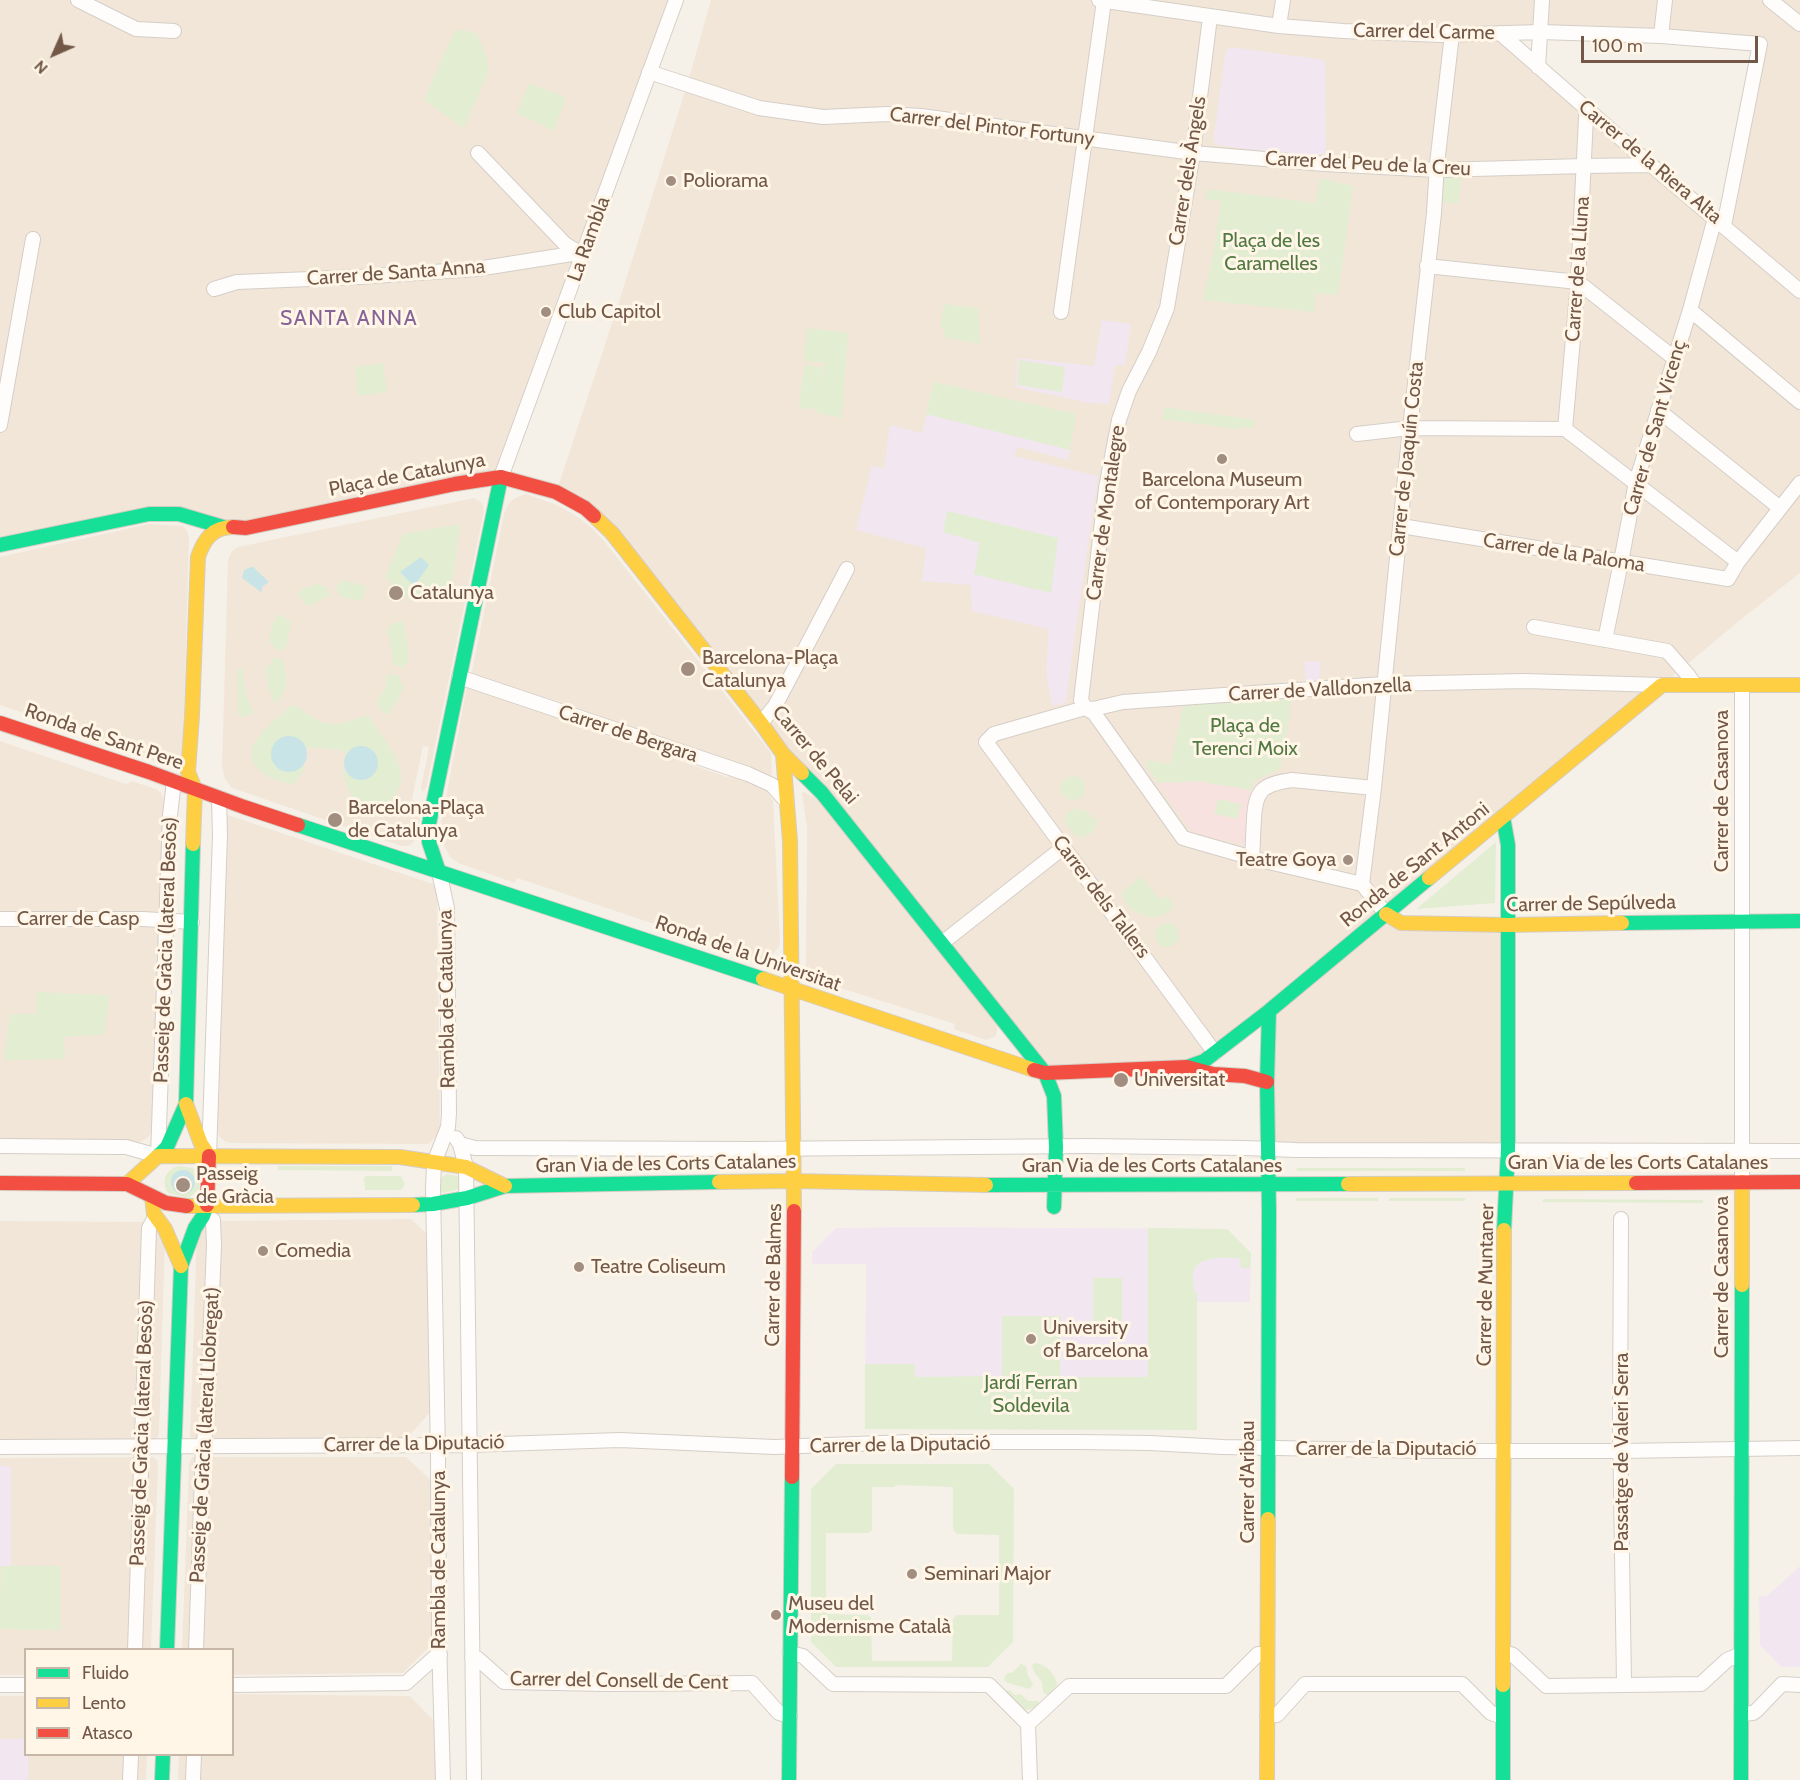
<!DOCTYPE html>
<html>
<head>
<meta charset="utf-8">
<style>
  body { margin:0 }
  #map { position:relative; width:1800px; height:1780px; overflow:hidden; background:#f6f1e8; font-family:Cabin,sans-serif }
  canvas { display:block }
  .legend { position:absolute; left:24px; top:1648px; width:210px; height:108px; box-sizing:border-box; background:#fff6e8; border:2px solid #c7b7a8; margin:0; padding:8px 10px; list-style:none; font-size:18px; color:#735848 }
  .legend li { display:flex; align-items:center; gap:12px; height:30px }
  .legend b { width:30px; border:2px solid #c7b7a8 }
  .north { position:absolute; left:24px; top:24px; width:60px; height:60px; -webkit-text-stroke:4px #fff6e8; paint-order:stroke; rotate:225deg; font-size:16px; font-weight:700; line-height:24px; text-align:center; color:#735848 }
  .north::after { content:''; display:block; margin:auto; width:21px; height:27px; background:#735848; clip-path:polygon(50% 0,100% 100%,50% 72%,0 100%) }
  .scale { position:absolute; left:1581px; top:36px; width:177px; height:27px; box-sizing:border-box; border:3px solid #735848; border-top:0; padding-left:8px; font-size:18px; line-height:21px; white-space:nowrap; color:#735848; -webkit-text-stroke:4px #fff6e8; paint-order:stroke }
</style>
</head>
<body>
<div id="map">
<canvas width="1800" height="1780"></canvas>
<ul class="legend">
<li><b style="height:8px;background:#16e098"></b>Fluido</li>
<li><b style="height:8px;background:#ffcf43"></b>Lento</li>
<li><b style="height:8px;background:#f24e42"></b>Atasco</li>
</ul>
<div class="north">N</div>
<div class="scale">100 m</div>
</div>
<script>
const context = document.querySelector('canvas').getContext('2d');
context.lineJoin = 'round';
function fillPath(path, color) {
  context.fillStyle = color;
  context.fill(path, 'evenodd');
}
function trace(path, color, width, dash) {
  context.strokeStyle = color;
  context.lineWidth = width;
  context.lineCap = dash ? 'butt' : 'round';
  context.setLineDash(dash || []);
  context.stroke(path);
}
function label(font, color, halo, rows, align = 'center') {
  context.font = font + ' Cabin,sans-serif';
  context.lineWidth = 6;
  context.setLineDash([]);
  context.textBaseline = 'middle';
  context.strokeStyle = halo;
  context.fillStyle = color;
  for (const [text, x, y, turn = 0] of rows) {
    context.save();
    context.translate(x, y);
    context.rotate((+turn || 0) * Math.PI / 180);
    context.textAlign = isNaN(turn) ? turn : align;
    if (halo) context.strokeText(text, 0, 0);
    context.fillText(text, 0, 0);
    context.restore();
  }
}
fillPath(new Path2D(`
  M 0,0 L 676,0 L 501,477 L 241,528 L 184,514 L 0,545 Z
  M 711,0 L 1800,0 L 1800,573 L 1744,617 L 1386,914 L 1508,925 L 1508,1149 L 1268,1148 L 1269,1012 L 1204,1061 L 1045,1073 L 818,788 L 559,484 L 618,305 L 687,85 ZM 1501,33 L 1760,44 L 1723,225 Z
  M 526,494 L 557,505 L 578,517 L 593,529 L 604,541 L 771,753 L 772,776 L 545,697 L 543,702 L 471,676 L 504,514 L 508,505 L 512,500 L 517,497 Z
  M 474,498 L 482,503 L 484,511 L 426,789 L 422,792 L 421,788 L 429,747 L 423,746 L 412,799 L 422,809 L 416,838 L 413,843 L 408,846 L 401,846 L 232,788 L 225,779 L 222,767 L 228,560 L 232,551 L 238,547 Z
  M 149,524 L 183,526 L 187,531 L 189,537 L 184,716 L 181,761 L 173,767 L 114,748 L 115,744 L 0,705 L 0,557 Z
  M 467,686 L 547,709 L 545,714 L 727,777 L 733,774 L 766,789 L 773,800 L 780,940 L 779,947 L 774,953 L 768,958 L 761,959 L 753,957 L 517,878 L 515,883 L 458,863 L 450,857 L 441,840 L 440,829 Z
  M 0,741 L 126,784 L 132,781 L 156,789 L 161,793 L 166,805 L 162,910 L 157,914 L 0,916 Z
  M 804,792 L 826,804 L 998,1026 L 996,1036 L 986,1040 L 954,1029 L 955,1024 L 815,980 L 808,974 L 806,969 L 807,828 L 802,794 Z
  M 228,815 L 433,884 L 437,888 L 440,1129 L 437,1136 L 428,1144 L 231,1143 L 226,1142 L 216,1134 L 225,816 Z
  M 0,923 L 112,928 L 113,924 L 160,926 L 154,1130 L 147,1138 L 136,1144 L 0,1144 Z
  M 411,1219 L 430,1237 L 434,1408 L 407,1438 L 191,1438 L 190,1437 L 197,1232 L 209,1221 Z
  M 0,1221 L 149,1222 L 165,1239 L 159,1433 L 157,1439 L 0,1439 Z
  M 192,1457 L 406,1457 L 434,1483 L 432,1644 L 403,1673 L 233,1675 L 232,1650 L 182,1650 L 189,1463 Z
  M 0,1458 L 153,1457 L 157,1460 L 158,1467 L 151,1649 L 26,1650 L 25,1675 L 0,1675 Z
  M 233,1694 L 410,1696 L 437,1724 L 438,1780 L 178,1780 L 179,1755 L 232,1754 Z
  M 0,1696 L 25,1696 L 26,1754 L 147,1755 L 146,1780 L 0,1780 Z`), '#f2e6d8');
fillPath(new Path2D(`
  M 1230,47 L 1325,60 L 1326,154 L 1294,155 L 1217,145 L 1214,141 L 1214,135 L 1225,56 L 1226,51 Z
  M 1102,320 L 1131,324 L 1125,365 L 1115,365 L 1109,404 L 1089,403 L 1015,387 L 1018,358 L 1094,366 Z
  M 927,414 L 1070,450 L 1068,460 L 1018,447 L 1014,456 L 1098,476 L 1073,648 L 1066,703 L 1052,706 L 1046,673 L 1049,629 L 972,611 L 971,585 L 922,581 L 926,548 L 856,530 L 872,466 L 884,469 L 890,425 L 922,433 ZM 980,543 L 1051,593 L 974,574 Z
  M 1321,661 L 1319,682 L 1306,683 L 1304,662 Z
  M 916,1227 L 1227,1229 L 1251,1253 L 1250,1302 L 1197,1302 L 1197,1430 L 865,1429 L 866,1264 L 812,1264 L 812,1252 L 836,1228 Z
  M 0,1466 L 11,1466 L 11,1566 L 0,1566 Z
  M 1800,1566 L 1800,1667 L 1781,1667 L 1760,1645 L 1759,1596 L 1767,1596 Z
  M 0,1739 L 25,1739 L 26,1754 L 28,1755 L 28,1778 L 26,1780 L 0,1780 Z`), '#f2e7f1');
fillPath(new Path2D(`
  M 1206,781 L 1218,785 L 1227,785 L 1251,791 L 1249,840 L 1245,845 L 1193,833 L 1158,783 Z`), '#f8e2e0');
fillPath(new Path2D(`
  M 459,29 L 477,34 L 487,58 L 489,70 L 464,128 L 424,100 L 454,32 L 457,32 Z
  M 529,83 L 566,97 L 554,131 L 517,113 Z
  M 1442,175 L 1461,176 L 1459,203 L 1441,202 Z
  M 1320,178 L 1353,186 L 1338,295 L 1315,294 L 1314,312 L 1203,300 L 1213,256 L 1221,201 L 1206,199 L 1207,189 L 1316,203 Z
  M 944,304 L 978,308 L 980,344 L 944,337 L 945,330 L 940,328 Z
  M 807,328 L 848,333 L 842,418 L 817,413 L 817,409 L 799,408 L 804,365 L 822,367 L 818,402 L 824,364 L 827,363 L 804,361 Z
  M 1019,360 L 1065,367 L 1062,392 L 1017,385 Z
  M 383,363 L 387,392 L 358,396 L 355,367 Z
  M 934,382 L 1076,414 L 1070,450 L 926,414 Z
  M 1164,407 L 1255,420 L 1253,428 L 1245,427 L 1238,429 L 1162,419 Z
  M 947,511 L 1058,538 L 1051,593 L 974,574 L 980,543 L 943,532 Z
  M 460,524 L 452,584 L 411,602 L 385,577 L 403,534 Z
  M 343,580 L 366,586 L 362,599 L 358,601 L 339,596 L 336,586 L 340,584 Z
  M 318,583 L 322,586 L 327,587 L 329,596 L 310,605 L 305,604 L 297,594 L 303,589 Z
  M 278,614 L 290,621 L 291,624 L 286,646 L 283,650 L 274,649 L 273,644 L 269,641 L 272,625 Z
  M 403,620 C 406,635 409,647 408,662 L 402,668 L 393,664 L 390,639 L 386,631 L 389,626 Z
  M 273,658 L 282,659 C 287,666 288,688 281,696 L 282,697 L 275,703 C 269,691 266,680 266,666 L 272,664 Z
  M 238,669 L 243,669 C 242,683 247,701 254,712 L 244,717 L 240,716 L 238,713 Z
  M 392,674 L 400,677 L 401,683 L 404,686 L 396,704 L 387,715 L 379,709 L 377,701 L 386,687 L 387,676 Z
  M 1293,693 L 1280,769 L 1254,781 L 1251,791 C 1236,786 1221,786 1205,783 L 1205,781 L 1158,783 L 1146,765 L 1148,760 L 1170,765 L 1184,702 Z
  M 295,705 C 315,718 323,730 350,721 C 357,719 361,715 369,717 C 379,731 399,757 401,774 C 403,794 379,822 359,805 C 349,796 346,783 342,772 L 345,771 C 355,783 370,783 377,768 L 350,749 L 346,753 L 339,750 L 305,747 L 302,742 L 276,766 C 284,773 294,773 302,765 L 306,767 L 294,784 C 272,782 238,766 257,739 C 266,726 279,717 291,706 Z
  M1061 788a12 12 0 1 1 24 0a12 12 0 1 1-24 0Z
  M 1218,799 L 1241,804 L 1237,819 L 1214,814 Z
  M 1075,808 L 1083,812 L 1086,810 L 1093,819 L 1096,817 C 1101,827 1091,833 1082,838 L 1075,835 L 1065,823 L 1067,813 Z
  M 1496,842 L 1495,903 L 1417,909 L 1421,905 Z
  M 1141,877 L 1160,900 L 1167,896 L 1173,904 L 1173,907 C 1160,926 1124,915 1122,892 Z
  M1155 935a12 12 0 1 1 24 0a12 12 0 1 1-24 0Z
  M 37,992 L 110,995 L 104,1034 L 64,1037 L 65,1059 L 4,1060 L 10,1014 L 36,1014 Z
  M 179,1166 L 192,1168 L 199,1176 L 199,1189 L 189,1198 L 168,1193 C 161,1181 165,1170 179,1166 Z
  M 278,1166 L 392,1166 L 392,1171 L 278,1170 Z
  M 1297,1168 L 1465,1168 L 1465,1171 L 1296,1171 Z
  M 446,1174 L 457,1176 L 461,1179 L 460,1189 L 443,1193 L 438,1188 L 439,1180 Z
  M 366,1176 L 401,1176 L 405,1184 L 401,1190 L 365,1190 L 364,1178 Z
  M 1296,1198 L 1378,1198 L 1378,1201 L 1296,1201 Z
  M 1389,1198 L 1465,1198 L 1465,1201 L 1389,1201 Z
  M 1543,1199 L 1703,1200 L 1703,1203 L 1543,1202 Z
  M 1148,1228 L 1227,1229 L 1251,1253 L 1250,1268 L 1241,1268 L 1240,1258 C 1227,1258 1197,1254 1193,1273 C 1192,1278 1194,1286 1194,1292 L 1197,1293 L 1197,1430 L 865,1429 L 865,1364 L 915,1364 L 915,1375 L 916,1377 L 1002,1376 L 1002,1316 L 1061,1316 L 1060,1377 L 1148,1377 Z
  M 1093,1278 L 1122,1278 L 1122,1324 L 1093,1323 Z
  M 836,1464 L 989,1464 L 1014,1489 L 1013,1642 L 988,1667 L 836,1667 L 811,1642 L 811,1489 ZM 895,1485 L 953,1487 L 953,1530 L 957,1534 L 999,1535 L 999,1615 L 956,1615 L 953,1619 L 952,1661 L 872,1661 L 871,1618 L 868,1615 L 826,1614 L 826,1533 L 868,1533 L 872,1530 L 872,1487 L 895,1487 Z
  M 1,1566 L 61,1566 L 61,1630 L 0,1629 Z
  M 1034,1663 C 1045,1663 1056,1674 1057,1685 L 1050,1696 L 1043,1693 L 1042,1682 L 1035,1674 L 1032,1666 Z
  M 1021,1664 L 1026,1666 L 1028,1676 L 1033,1684 L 1030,1689 L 1008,1683 L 1004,1680 L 1006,1674 L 1013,1672 Z
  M 1009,1690 L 1015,1695 L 1021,1694 L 1028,1701 L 1038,1701 L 1040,1704 C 1034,1710 1026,1710 1018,1709 L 1004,1691 Z`), '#e2edd2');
fillPath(new Path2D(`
  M 421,557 L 429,565 L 414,586 L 400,572 Z
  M 251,567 L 253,567 L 269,582 L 263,586 L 261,592 L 242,578 L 244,570 Z
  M271 754a18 18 0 1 1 36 0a18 18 0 1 1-36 0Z
  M344 763a17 17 0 1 1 34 0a17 17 0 1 1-34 0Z
  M171 1182a12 12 0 1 1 24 0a12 12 0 1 1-24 0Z`), '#c9e4e6');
const street = new Path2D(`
  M 78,0 L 136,29 L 174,31
  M 1099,0 L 1279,26 L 1343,31 L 1440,35 L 1541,32 L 1661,36 L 1760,44 L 1724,226
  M 1770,0 L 1800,24
  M 1279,26 L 1283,0
  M 1500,33 L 1651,165 L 1800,291
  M 1661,36 L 1665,0
  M 1538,67 L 1542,0
  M 649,72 L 759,108 L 823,117 L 887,114 L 921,116 L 1193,153 L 1325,164 L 1437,170 L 1585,166 L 1651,165
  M 478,153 L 565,244 L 581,254
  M 1427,266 L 1578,282 L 1674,358
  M 214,289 L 237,282 L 359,277 L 477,269 L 578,253
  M 1690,310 L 1800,402
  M 1061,312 L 1104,1
  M 1658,410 L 1780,508
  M 0,425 L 33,239
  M 1565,429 L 1578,282 L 1586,117 L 1590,111
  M 1357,434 L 1410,428 L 1565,429 L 1738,562
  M 501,477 L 676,0
  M 1401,526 L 1728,579 L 1738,562 L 1800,483
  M 1534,627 L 1667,651 L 1688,675 L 1694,684
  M 1605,640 L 1621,562 L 1636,482 L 1690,310 L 1715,218
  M 459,677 L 748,774 L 772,785 L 787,802
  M 1085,708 L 1081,700 L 1106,488 L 1119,420 L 1129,391 L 1149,352 L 1167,308 L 1193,153 L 1210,17
  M 1085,708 L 1094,713 L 1183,838 L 1256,859 L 1362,884 L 1386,914
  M 761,723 L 775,706 L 847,569
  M 1252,858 C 1253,845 1253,832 1254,819 C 1255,790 1263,784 1292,780 L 1374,788
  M 439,872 L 447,908 L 449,1113 L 448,1127 L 434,1163 L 433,1189 L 438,1454 L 439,1640 L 443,1780
  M 1362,884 L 1374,788 L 1410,428 L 1434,213 L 1437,164 L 1452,34
  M 0,919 L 143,919 L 192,922
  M 942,943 L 1064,847
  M 1215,1053 L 986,742 L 994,734 L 1085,708 L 1093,709 L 1123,702 L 1384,684 L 1524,681 L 1662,685
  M 456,1138 L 460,1144 L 466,1167 L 474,1780
  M 460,1144 L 475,1148 L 751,1149 L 1087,1146 L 1244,1148 L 1296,1150 L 1800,1151
  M 0,1146 L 116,1147 L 126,1147 L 158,1156 L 170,815 L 174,781
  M 209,1156 L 220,835 L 219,799
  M 1742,1182 L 1742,685
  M 1621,1219 L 1620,1426 L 1624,1684
  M 0,1447 L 470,1445 L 620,1440 L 774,1447 L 910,1442 L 1079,1442 L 1150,1443 L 1223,1447 L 1433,1451 L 1621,1451 L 1800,1448
  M 135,1650 L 149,1228 L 155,1217
  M 196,1650 L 203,1446 L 207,1422 L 214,1245 L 213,1220
  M 1503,1652 L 1513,1655 L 1546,1686 L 1701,1684 L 1727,1660 L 1741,1654
  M 790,1653 L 803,1656 L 833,1684 L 989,1685 L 1028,1724
  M 472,1657 L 477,1658 L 504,1682 L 606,1684 L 752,1683 L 779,1713 L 790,1716
  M 0,1685 L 26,1685
  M 232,1685 L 406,1683 L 435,1657 L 440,1655
  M 1741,1714 L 1753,1713 L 1757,1710 L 1782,1684 L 1800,1685
  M 1267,1716 L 1277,1715 L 1305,1684 L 1462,1684 L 1491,1713 L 1503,1717
  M 1028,1724 L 1069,1686 L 1226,1686 L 1258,1654 L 1266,1654
  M 1028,1724 L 1030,1780
  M 130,1780 L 131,1754
  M 193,1780 L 194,1754`);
const fast = new Path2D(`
  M 0,545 L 149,514 L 179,514 L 223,527
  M 802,773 L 822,793 L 1045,1073 L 1054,1096 L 1056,1147
  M 1503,817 L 1508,845 L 1508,1149 L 1504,1230
  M 298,825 L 763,979
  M 439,872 L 429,842 L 429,824 L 501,477
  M 1622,923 L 1800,921
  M 1187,1067 L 1204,1061 L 1269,1011 L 1429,878
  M 158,1156 L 167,1147 L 186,1104 L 193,844
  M 986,1185 L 1348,1184
  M 413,1205 L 433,1204 L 467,1198 L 505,1186 L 719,1182
  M 1054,1207 L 1056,1147
  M 1268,1519 L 1269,1211 L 1267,1082 L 1269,1011
  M 167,1650 L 181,1266 L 195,1228 L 203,1216 L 207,1205
  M 162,1780 L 163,1754
  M 789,1780 L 792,1477
  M 1503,1780 L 1503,1685
  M 1741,1780 L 1742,1285`);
const slow = new Path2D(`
  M 594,516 L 612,533 L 761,723 L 783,754 L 802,773
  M 783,754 L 790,841 L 794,1211
  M 193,844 L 195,789 L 188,772 L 192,716 L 198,557 C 204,539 213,527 233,527
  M 1429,878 L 1662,685 L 1800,685
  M 1386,914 L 1401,923 L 1508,925 L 1622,923
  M 763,979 L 1034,1070
  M 186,1104 L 201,1144 L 209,1156
  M 719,1182 L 794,1181 L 986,1185
  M 127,1184 L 158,1156 L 400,1157 L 466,1167 L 505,1186
  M 1348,1184 L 1636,1183
  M 152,1197 L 154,1214 L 165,1229 L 181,1266
  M 187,1206 L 413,1205
  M 1742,1285 L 1742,1182
  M 1503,1685 L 1504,1230
  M 1267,1780 L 1268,1519`);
const jam = new Path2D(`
  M 233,527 L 246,528 L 455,484 L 501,477 L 556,492 L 585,508 L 594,516
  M 0,723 L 149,772 L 244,807 L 298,825
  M 1034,1070 L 1045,1073 L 1187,1067 L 1213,1074 L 1245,1076 L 1267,1082
  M 0,1183 L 127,1184 L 166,1203 L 187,1206
  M 1636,1183 L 1800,1182
  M 207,1205 L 209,1156
  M 792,1477 L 794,1211`);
trace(street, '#d5cec7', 16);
trace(fast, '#d5cdc4', 16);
trace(slow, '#d5cdc4', 16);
trace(jam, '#d5cdc4', 16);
trace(street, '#fefdfc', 14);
trace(fast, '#16e098', 14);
trace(slow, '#ffcf43', 14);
trace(jam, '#f24e42', 14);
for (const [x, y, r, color] of [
  [671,181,6,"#a18e80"],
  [546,312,6,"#a18e80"],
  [1222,459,6,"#a18e80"],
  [396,593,8,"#a18e80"],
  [688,669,8,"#a18e80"],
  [335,820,8,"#a18e80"],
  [1348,860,6,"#a18e80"],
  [1121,1080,8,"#a18e80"],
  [183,1185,8,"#a18e80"],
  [263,1251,6,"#a18e80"],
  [579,1267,6,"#a18e80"],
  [1031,1339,6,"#a18e80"],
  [912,1574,6,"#a18e80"],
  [776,1615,6,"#a18e80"]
]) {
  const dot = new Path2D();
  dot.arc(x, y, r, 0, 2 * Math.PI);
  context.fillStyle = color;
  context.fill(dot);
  trace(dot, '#fff6e8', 2);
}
label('20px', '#735848', '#fff6e8', [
  ["Carrer del Carme",1424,32,1],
  ["Carrer del Pintor Fortuny",992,127,7],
  ["Carrer de la Riera Alta",1650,162,40],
  ["Carrer del Peu de la Creu",1368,164,3],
  ["Carrer dels Àngels",1188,171,-81],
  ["La Rambla",589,239,-70],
  ["Carrer de la Lluna",1578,269,-86],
  ["Carrer de Santa Anna",396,273,-4],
  ["Carrer de Sant Vicenç",1655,428,-74],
  ["Carrer de Joaquín Costa",1407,459,-84],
  ["Plaça de Catalunya",407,475,-11],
  ["Carrer de Montalegre",1106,513,-82],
  ["Carrer de la Paloma",1564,553,9],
  ["Carrer de Valldonzella",1320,690,-3],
  ["Carrer de Bergara",628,734,18],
  ["Ronda de Sant Pere",104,737,19],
  ["Carrer de Pelai",815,755,50],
  ["Carrer de Casanova",1722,791,-90],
  ["Ronda de Sant Antoni",1415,865,-39],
  ["Carrer dels Tallers",1101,897,53],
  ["Carrer de Sepúlveda",1591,904,-1],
  ["Carrer de Casp",78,919],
  ["Passeig de Gràcia (lateral Besòs)",166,950,-88],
  ["Ronda de la Universitat",748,954,19],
  ["Rambla de Catalunya",447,999,-91],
  ["Gran Via de les Corts Catalanes",1638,1163],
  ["Gran Via de les Corts Catalanes",666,1164,-1],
  ["Gran Via de les Corts Catalanes",1152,1166],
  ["Carrer de Balmes",774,1275,-89],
  ["Carrer de Casanova",1722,1277,-90],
  ["Carrer de Muntaner",1486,1285,-89],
  ["Passeig de Gràcia (lateral Besòs)",142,1433,-88],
  ["Passeig de Gràcia (lateral Llobregat)",205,1435,-87],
  ["Carrer de la Diputació",414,1444,-1],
  ["Carrer de la Diputació",900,1445,-1],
  ["Carrer de la Diputació",1386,1449],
  ["Passatge de Valeri Serra",1622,1452,-90],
  ["Carrer d'Aribau",1248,1482,-90],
  ["Rambla de Catalunya",439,1560,-90],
  ["Carrer del Consell de Cent",619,1681,1]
]);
label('20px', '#735848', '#fff6e8', [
  ["Poliorama",683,181],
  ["Club Capitol",558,312],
  ["Barcelona Museum",1222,480,"center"],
  ["of Contemporary Art",1222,503,"center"],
  ["Catalunya",410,593],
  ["Barcelona-Plaça",702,658],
  ["Catalunya",702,681],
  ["Barcelona-Plaça",348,808],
  ["de Catalunya",348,831],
  ["Teatre Goya",1336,860,"right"],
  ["Universitat",1134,1080],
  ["Passeig",196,1174],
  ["de Gràcia",196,1197],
  ["Comedia",275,1251],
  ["Teatre Coliseum",591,1267],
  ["University",1043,1328],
  ["of Barcelona",1043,1351],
  ["Seminari Major",924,1574],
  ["Museu del",788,1604],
  ["Modernisme Català",788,1627]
], 'left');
label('20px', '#517941', '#fff6e8', [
  ["Plaça de les",1271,241],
  ["Caramelles",1271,264],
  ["Plaça de",1245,726],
  ["Terenci Moix",1245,749],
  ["Jardí Ferran",1031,1383],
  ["Soldevila",1031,1406]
]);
context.letterSpacing = '1.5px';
label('21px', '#866497', '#fff6e8', [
  ["SANTA ANNA",349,319]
]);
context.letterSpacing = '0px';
</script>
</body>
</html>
